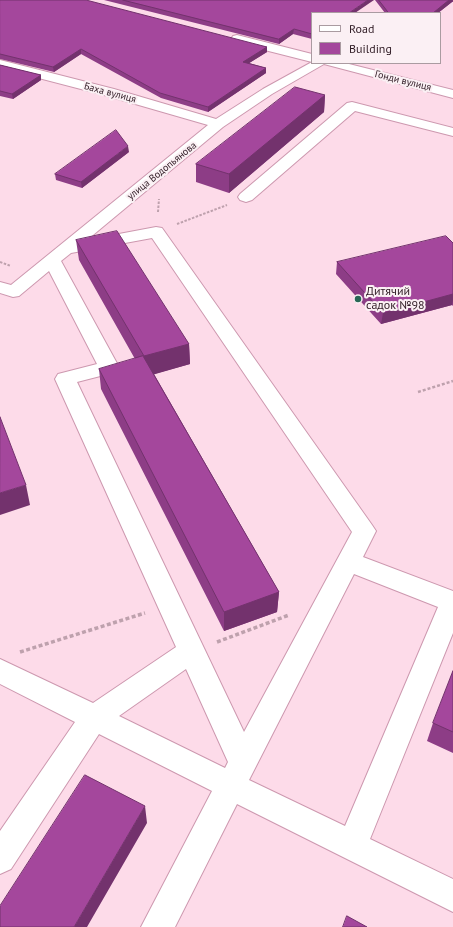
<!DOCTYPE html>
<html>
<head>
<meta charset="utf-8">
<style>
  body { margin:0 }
  #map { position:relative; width:453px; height:927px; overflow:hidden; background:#fddbe9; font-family:"PT Sans",sans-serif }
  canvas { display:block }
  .legend { position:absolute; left:311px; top:12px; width:130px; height:52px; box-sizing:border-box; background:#fbf0f4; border:1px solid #aa9ba1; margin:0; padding:5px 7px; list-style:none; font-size:12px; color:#301c25 }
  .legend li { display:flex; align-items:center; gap:8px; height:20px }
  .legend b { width:20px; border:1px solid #aa9ba1 }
</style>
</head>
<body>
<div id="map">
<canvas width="453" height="927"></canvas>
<ul class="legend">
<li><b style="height:5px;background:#fff"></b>Road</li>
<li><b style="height:11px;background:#a4479c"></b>Building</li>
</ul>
</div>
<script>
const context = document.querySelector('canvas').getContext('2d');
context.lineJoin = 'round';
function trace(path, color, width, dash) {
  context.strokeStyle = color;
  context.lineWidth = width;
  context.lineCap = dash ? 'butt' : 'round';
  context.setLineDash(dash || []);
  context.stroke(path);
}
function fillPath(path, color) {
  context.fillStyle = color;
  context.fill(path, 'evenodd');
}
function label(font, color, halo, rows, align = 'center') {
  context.font = font + ' "PT Sans",sans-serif';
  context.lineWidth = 4;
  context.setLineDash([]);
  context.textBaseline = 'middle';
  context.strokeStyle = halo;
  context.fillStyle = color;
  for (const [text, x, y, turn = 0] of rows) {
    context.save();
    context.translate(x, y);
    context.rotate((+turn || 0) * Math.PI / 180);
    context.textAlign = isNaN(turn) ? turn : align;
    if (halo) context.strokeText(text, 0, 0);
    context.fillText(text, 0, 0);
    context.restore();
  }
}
const minor = new Path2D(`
  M 237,35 L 312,54 L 312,63 L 345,63 L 453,90 L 453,98 L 324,64 L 272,94 L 223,127 L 87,240 L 156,227 L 162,228 L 372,525 L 376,531 L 363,557 L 453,591 L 453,633 L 370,839 L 453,879 L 453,912 L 237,804 L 175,927 L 141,927 L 212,791 L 99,734 L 11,869 L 0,874 L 0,831 L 75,722 L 0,684 L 0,659 L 93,703 L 176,647 L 55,379 L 58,374 L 97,364 L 49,271 L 19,296 L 13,297 L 0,293 L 0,282 L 11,285 L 208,125 L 104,95 L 0,68 L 0,60 L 114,89 L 216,119 L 263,89 L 312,62 L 233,42 L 231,39 L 233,36 ZM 152,238 L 352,532 L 244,732 L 77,382 L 116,372 L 119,367 L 61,261 L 71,253 ZM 354,574 L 438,607 L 345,826 L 249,780 ZM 186,669 L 228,762 L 225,768 L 119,716 Z
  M 352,102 L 453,128 L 453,136 L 355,111 L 252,200 L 246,202 L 240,200 L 238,197 L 240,194 L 347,103 Z`);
trace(minor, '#cd98af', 2);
trace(new Path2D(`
  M 158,212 L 159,199
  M 177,224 L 227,205
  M 0,262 L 11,266`), '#bea1ad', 2, [2.5, 1.5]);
trace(new Path2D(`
  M 418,392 L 453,381`), '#bea1ad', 2.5, [3, 2]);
trace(new Path2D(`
  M 217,642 L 289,615
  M 20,652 L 145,613`), '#bea1ad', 3.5, [4, 2.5]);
fillPath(minor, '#fff');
fillPath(new Path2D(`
  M 0,0 L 267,47 L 267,52 L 249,63 L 266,68 L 266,73 L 208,112 L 161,98 L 81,54 L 54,72 L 0,59 Z
  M 104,0 L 374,0 L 312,13 L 312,39 L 293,34 L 279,44 Z
  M 375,0 L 453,0 L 453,2 L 452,2 L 438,13 L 385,13 Z
  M 0,65 L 41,75 L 41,80 L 13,99 L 0,96 Z
  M 325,95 L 324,112 L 229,193 L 196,182 L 196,164 Z
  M 129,152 L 82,188 L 56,180 L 55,174 Z
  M 76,240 L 189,344 L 190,364 L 154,374 L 279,592 L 277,612 L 224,631 L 101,389 L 99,369 L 135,359 L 79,260 Z
  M 453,243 L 453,306 L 452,305 L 381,324 L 336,274 L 337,262 Z
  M 453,671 L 453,753 L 427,741 L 433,723 Z`), '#8d3d86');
fillPath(new Path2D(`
  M 368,0 L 374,0 L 355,13 L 349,13 Z
  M 449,0 L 453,0 L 452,2 L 438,13 L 433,13 Z
  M 294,29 L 293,34 L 279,44 L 279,39 Z
  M 267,47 L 267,52 L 243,67 L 243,62 Z
  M 81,49 L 81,54 L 54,72 L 53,67 Z
  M 266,68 L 266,73 L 208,112 L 208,107 Z
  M 41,75 L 41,80 L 13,99 L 12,94 Z
  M 325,95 L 324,112 L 229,193 L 229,174 Z
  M 128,146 L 129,152 L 82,188 L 81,182 Z
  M 453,294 L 453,300 L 452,305 L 381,324 L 383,313 Z
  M 189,344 L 190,364 L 145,377 L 144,356 Z
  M 26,485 L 30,505 L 0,515 L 0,493 Z
  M 279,592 L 277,612 L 224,631 L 224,612 Z
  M 145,806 L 147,823 L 87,927 L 74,927 Z`), '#73326d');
const building = new Path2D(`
  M 0,0 L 86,0 L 267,47 L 243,62 L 266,68 L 208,107 L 160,93 L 81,49 L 53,67 L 0,54 Z
  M 123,0 L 368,0 L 349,13 L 312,13 L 312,34 L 294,29 L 279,39 Z
  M 379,0 L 449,0 L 433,13 L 389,13 Z
  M 0,65 L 41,75 L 12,94 L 0,91 Z
  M 295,87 L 325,95 L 229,174 L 196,164 Z
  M 116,130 L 128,146 L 81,182 L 55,174 Z
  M 117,231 L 189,344 L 144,356 L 76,240 Z
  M 446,236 L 453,243 L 453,294 L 383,313 L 337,262 Z
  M 143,356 L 279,592 L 224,612 L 99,369 Z
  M 0,417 L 26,485 L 0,493 Z
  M 453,671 L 453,732 L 433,723 Z
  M 85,775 L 145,806 L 74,927 L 0,927 L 0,906 Z
  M 347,916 L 367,927 L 343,927 Z`);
fillPath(building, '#a4479c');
trace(building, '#73326d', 1);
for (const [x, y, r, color] of [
  [358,299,4,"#286755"]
]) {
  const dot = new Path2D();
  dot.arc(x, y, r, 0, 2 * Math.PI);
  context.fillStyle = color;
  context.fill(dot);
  trace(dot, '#fbf0f4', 1.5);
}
label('10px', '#301c25', '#fbf0f4', [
  ["Гонди вулиця",403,81,14],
  ["Баха вулиця",110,93,15],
  ["улица Водопьянова",162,171,-39]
]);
label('12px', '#301c25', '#fbf0f4', [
  ["Дитячий",366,292],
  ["садок №98",366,306]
], 'left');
</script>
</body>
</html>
